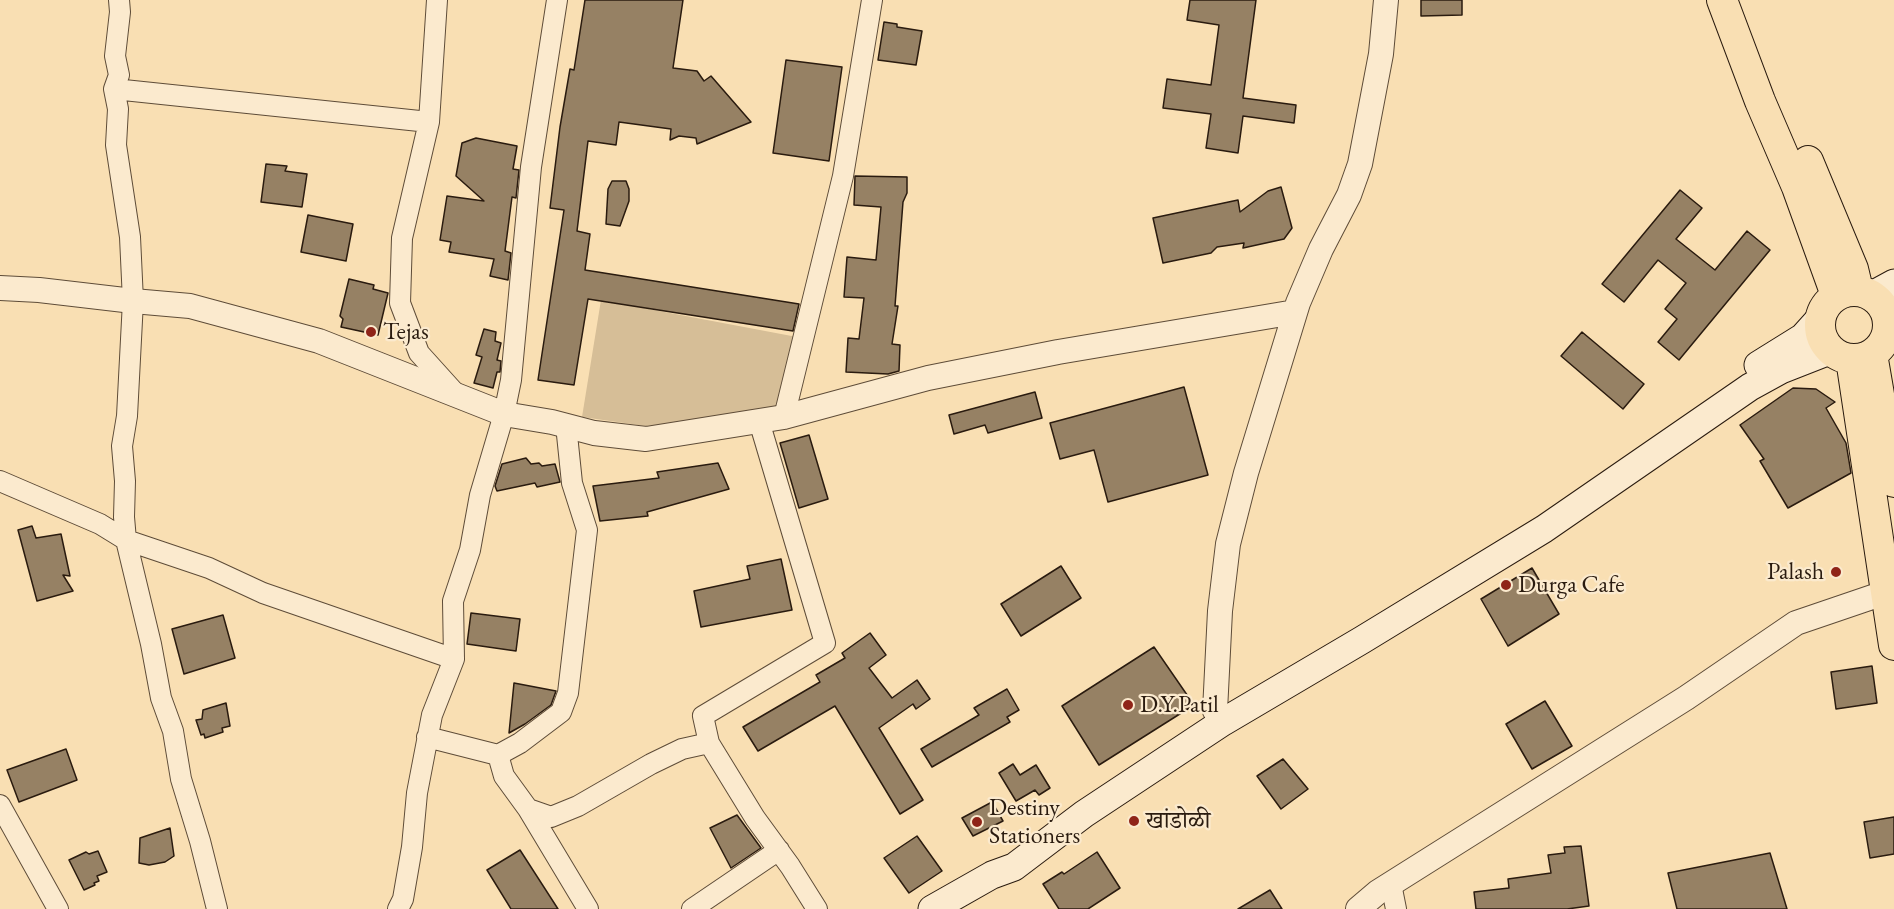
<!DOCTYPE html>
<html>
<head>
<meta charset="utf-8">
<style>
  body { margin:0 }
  canvas { display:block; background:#f9dfb3 }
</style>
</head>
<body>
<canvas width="1894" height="909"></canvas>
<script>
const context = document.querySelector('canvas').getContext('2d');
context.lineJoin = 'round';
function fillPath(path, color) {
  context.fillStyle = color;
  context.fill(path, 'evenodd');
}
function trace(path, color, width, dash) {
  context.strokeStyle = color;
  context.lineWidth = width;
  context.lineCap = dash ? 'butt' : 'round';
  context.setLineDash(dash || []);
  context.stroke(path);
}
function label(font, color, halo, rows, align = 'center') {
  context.font = font + ' "EB Garamond","Noto Serif Devanagari",serif';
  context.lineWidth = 4.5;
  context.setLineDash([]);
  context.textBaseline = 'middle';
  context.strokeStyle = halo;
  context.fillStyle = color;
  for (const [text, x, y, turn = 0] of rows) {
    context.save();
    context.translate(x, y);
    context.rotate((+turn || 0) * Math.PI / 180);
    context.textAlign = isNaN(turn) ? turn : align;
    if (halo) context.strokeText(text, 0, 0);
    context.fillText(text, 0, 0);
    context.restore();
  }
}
fillPath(new Path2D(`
  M 601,300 L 797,337 L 786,410 L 646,426 L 582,417 Z`), '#d6be97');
const building = new Path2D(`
  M 585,0 L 683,0 L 673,68 L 697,71 L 704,81 L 711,76 L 751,122 L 697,144 L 696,138 L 679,136 L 670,140 L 671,129 L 619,122 L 616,145 L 588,141 L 577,231 L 590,234 L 585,270 L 799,304 L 793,331 L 588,299 L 574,385 L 538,380 L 564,210 L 550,208 L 560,127 L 570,69 L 574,70 Z
  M 1190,0 L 1256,0 L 1243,98 L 1296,105 L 1294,123 L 1243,116 L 1238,153 L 1206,148 L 1211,114 L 1163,108 L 1167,79 L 1211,85 L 1219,25 L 1187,20 Z
  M 1421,0 L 1462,0 L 1462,15 L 1421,16 Z
  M 884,22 L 897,24 L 897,27 L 922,31 L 916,65 L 878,60 Z
  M 786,60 L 842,67 L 829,161 L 773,153 Z
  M 476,138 L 517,146 L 513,169 L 519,170 L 516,198 L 512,197 L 505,251 L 511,253 L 508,280 L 490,276 L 494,259 L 449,252 L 451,242 L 440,240 L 447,196 L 484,201 L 456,176 L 462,143 Z
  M 266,164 L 287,166 L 285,171 L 307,174 L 302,207 L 261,202 Z
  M 855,176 L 907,177 L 907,193 L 903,202 L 895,306 L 898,306 L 892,344 L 900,345 L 899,371 L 888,374 L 846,372 L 848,338 L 859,339 L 864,298 L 844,297 L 847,257 L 876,260 L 881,207 L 854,205 Z
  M 612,181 L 626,181 L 629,189 L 629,201 L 620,226 L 606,224 L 608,189 Z
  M 1281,187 L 1292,228 L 1284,239 L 1243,248 L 1244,243 L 1217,247 L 1211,253 L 1163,263 L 1153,218 L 1238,200 L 1240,212 L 1268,191 Z
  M 1680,190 L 1702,208 L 1676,239 L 1715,270 L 1747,231 L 1770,250 L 1679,360 L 1658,342 L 1677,319 L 1665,309 L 1686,283 L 1658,260 L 1624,302 L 1602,284 Z
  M 308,215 L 353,224 L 346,261 L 301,252 Z
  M 349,279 L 374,285 L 373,289 L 388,293 L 378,335 L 341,327 L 343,319 L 340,316 Z
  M 484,329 L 496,332 L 495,341 L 501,343 L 497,360 L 501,361 L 500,372 L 497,372 L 493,388 L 474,383 L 482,357 L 476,355 Z
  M 1582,332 L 1644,384 L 1623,409 L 1561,356 Z
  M 1184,387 L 1208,475 L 1108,502 L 1094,450 L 1060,459 L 1050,423 Z
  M 1793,388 L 1816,389 L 1835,402 L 1826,408 L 1846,443 L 1851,473 L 1788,508 L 1760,461 L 1764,459 L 1740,425 Z
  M 1035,392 L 1042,418 L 988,433 L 985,425 L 954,434 L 949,415 Z
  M 809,435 L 828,499 L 799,508 L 780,443 Z
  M 526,458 L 531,464 L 539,463 L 542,466 L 555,464 L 560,482 L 537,487 L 535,483 L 497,491 L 495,486 L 502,464 Z
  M 718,463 L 729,489 L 647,512 L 648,516 L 600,521 L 593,486 L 659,478 L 657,472 Z
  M 32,526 L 36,538 L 61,534 L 70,576 L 63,575 L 73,591 L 37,601 L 18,530 Z
  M 781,559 L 792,610 L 701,627 L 694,591 L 750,579 L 747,566 Z
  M 1061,566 L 1081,598 L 1021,636 L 1001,604 Z
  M 1532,568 L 1559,614 L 1508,646 L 1481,599 Z
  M 471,613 L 520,619 L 516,651 L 467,644 Z
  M 223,615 L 235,658 L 184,674 L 172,629 Z
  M 870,633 L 886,655 L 869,668 L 892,698 L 917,680 L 930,699 L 916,709 L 913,704 L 879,728 L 923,800 L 900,814 L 835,706 L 758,751 L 743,727 L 820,682 L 816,675 L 845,658 L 842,653 Z
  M 1154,647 L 1194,705 L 1099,765 L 1062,706 Z
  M 1872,666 L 1877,703 L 1836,709 L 1831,672 Z
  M 514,683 L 556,691 L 551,705 L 525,724 L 509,733 Z
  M 1007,689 L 1019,710 L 1007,717 L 1010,722 L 932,767 L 921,749 L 979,715 L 974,708 Z
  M 1545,701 L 1572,746 L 1532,769 L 1506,724 Z
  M 226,703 L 230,726 L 222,728 L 223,732 L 205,738 L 204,734 L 201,735 L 196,720 L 202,719 L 203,710 Z
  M 66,749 L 77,780 L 19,802 L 7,770 Z
  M 1283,759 L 1308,789 L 1281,809 L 1257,776 Z
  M 1013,764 L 1020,775 L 1036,765 L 1050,788 L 1039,795 L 1035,790 L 1016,801 L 999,773 Z
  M 992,802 L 1003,821 L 973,836 L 962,818 Z
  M 737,815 L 761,848 L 731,868 L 710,828 Z
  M 1894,817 L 1894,854 L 1870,858 L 1864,822 Z
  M 170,828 L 174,856 L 165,862 L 149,865 L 139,863 L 140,838 Z
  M 917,836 L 942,871 L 909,893 L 884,858 Z
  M 1581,846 L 1589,906 L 1567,909 L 1476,909 L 1474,892 L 1509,888 L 1508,879 L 1551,873 L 1548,855 L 1565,853 L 1564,847 Z
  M 520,850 L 558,909 L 511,909 L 487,870 Z
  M 98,851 L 107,872 L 97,876 L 99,881 L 94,883 L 95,885 L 84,890 L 69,860 L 86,852 L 89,854 Z
  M 1097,852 L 1120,888 L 1088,909 L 1059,909 L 1043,884 L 1062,872 L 1064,874 Z
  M 1770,853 L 1787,909 L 1677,909 L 1668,873 Z
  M 1270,890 L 1282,909 L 1238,909 Z`);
fillPath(building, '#968164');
trace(building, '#2a1b0f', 1.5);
const minor = new Path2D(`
  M 119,0 L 120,12 L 115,56 L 119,75 L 114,89 L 118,109 L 116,145 L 130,237 L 133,301 L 127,416 L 122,446 L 125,481 L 124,517 L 126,540 L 151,644 L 161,698 L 173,731 L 181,779 L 200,841 L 217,909
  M 437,0 L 429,122 L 402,238 L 400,303 L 419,353 L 456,394
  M 114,89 L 429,122
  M 784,417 L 843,176 L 872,0
  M 0,481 L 100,524 L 126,540 L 209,568 L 263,593 L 454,659
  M 427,737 L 498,755 L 504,776 L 528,809 L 551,817 L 578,806 L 651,764 L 682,749 L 709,743 L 755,818 L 790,866 L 817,909
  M 709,743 L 703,716 L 825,643 L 759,421
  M 498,755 L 520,743 L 561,712 L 568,693 L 587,530 L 572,483 L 566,425
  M 0,805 L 58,909
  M 528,809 L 588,909
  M 1391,884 L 1396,909
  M 398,909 L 403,899 L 412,847 L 417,793 L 432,715 L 454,659 L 453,601 L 470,550 L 480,495 L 504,414 L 511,380 L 531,167 L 557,0
  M 692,909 L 779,850`);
const tertiary = new Path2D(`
  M 0,288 L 39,290 L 133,301 L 190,306 L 319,341 L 504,414 L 552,422 L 594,433 L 646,439 L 784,417 L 928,378 L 1058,352 L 1295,312
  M 1223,722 L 1215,711 L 1220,611 L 1228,544 L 1246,473 L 1298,303 L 1321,249 L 1349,195 L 1360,164 L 1381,54 L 1386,0
  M 1358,909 L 1378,892 L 1686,698 L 1796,623 L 1887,592`);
const secondary = new Path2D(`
  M 1872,295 L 1894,283
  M 1888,331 L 1894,328
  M 1758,365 L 1803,337 L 1821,317
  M 932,909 L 992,875 L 1014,867 L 1084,814 L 1223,722 L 1362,640 L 1544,529 L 1750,387 L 1781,370 L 1832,350`);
const primary = new Path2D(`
  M 1722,0 L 1760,101 L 1797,187 L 1836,295
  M 1808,161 L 1853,269 L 1858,290
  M1820 325a34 34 0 1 1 68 0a34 34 0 1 1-68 0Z
  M 1872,354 L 1894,482
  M 1851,359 L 1894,645`);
trace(minor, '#5e4c38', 22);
trace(tertiary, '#5e4c38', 26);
trace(secondary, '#2a1b0f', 29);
trace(primary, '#2a1b0f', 32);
trace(minor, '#fbeace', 20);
trace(tertiary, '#fbeace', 24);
trace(secondary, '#fbeace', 27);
trace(primary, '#f9dfb3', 30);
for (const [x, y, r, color] of [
  [371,332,6,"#8f2418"],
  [1836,572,6,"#8f2418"],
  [1506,585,6,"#8f2418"],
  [1128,705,6,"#8f2418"],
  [1134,821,6,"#8f2418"],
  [977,822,6,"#8f2418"]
]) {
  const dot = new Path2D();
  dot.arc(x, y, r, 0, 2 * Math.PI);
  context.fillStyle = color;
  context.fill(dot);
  trace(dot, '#fbeace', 2);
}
label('24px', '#2a1b0f', '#fbeace', [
  ["Tejas",383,332],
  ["Palash",1824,572,"right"],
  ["Durga Cafe",1518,585],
  ["D.Y.Patil",1140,705],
  ["Destiny",989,808],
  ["Stationers",989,836],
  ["खांडोळी",1146,821]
], 'left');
</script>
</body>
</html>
